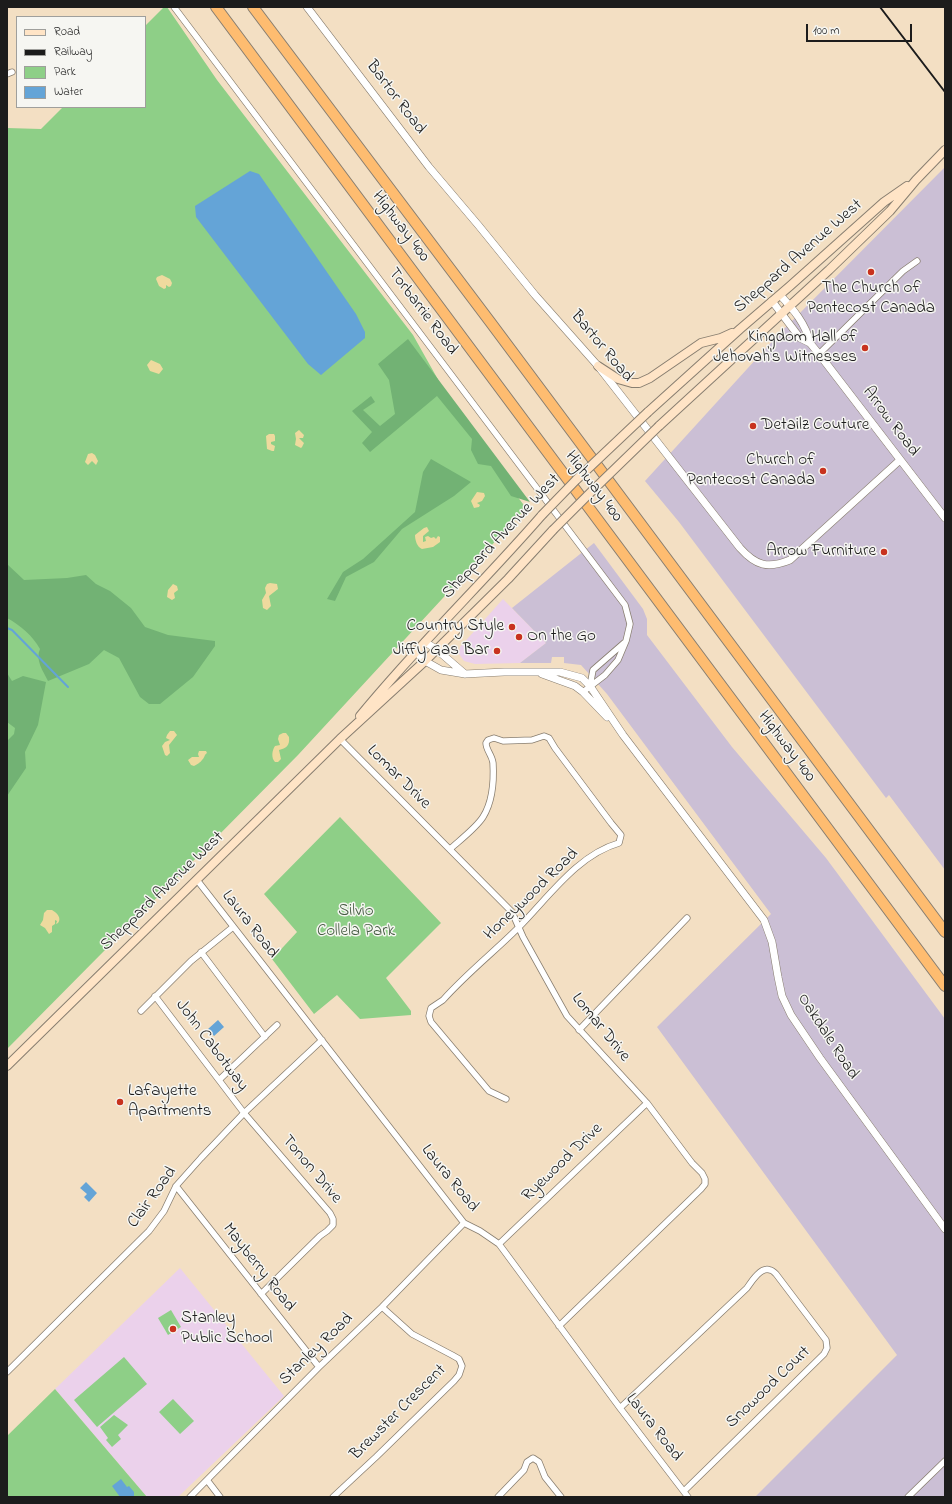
<!DOCTYPE html>
<html>
<head>
<meta charset="utf-8">
<style>
  body { margin:0 }
  #map { position:relative; width:952px; height:1504px; overflow:hidden; background:#f3dfc3; font-family:"Indie Flower",sans-serif }
  canvas { display:block }
  .frame { position:absolute; inset:0; border:8px solid #1c1c1c; pointer-events:none }
  .legend { position:absolute; left:16px; top:16px; width:130px; height:92px; box-sizing:border-box; background:#f6f6f2; border:1px solid #9f9f9c; margin:0; padding:5px 7px; list-style:none; font-size:12px; color:#1c1c1c }
  .legend li { display:flex; align-items:center; gap:8px; height:20px }
  .legend b { width:20px; border:1px solid #9f9f9c }
  .scale { position:absolute; left:806px; top:24px; width:106px; height:18px; box-sizing:border-box; border:2px solid #1c1c1c; border-top:0; padding-left:5px; font-size:12px; line-height:14px; white-space:nowrap; color:#1c1c1c; -webkit-text-stroke:3px #f6f6f2; paint-order:stroke }
</style>
</head>
<body>
<div id="map">
<canvas width="952" height="1504"></canvas>
<div class="frame"></div>
<ul class="legend">
<li><b style="height:5px;background:#ffe4c6"></b>Road</li>
<li><b style="height:5px;background:#1c1c1c"></b>Railway</li>
<li><b style="height:11px;background:#8ecf87"></b>Park</li>
<li><b style="height:11px;background:#64a4d7"></b>Water</li>
</ul>
<div class="scale">100 m</div>
</div>
<script>
const context = document.querySelector('canvas').getContext('2d');
context.lineJoin = 'round';
function fillPath(path, color) {
  context.fillStyle = color;
  context.fill(path, 'evenodd');
}
function trace(path, color, width, dash) {
  context.strokeStyle = color;
  context.lineWidth = width;
  context.lineCap = dash ? 'butt' : 'round';
  context.setLineDash(dash || []);
  context.stroke(path);
}
function label(font, color, halo, rows, align = 'center') {
  context.font = font + ' "Indie Flower",sans-serif';
  context.lineWidth = 3;
  context.setLineDash([]);
  context.textBaseline = 'middle';
  context.strokeStyle = halo;
  context.fillStyle = color;
  for (const [text, x, y, turn = 0] of rows) {
    context.save();
    context.translate(x, y);
    context.rotate((+turn || 0) * Math.PI / 180);
    context.textAlign = isNaN(turn) ? turn : align;
    if (halo) context.strokeText(text, 0, 0);
    context.fillText(text, 0, 0);
    context.restore();
  }
}
fillPath(new Path2D(`
  M 503,599 L 546,643 L 520,663 L 475,664 L 464,661 L 459,654 L 460,647 Z
  M 180,1268 L 284,1396 L 178,1497 L 147,1497 L 55,1389 Z`), '#ebd1eb');
fillPath(new Path2D(`
  M 945,167 L 945,870 L 889,795 L 886,798 L 679,522 L 645,481 L 778,335 Z
  M 594,543 L 643,609 L 647,619 L 647,635 L 732,747 L 826,858 L 945,1019 L 945,1497 L 755,1497 L 897,1355 L 657,1027 L 771,914 L 607,694 L 581,665 L 564,663 L 564,657 L 552,657 L 551,663 L 520,663 L 546,643 L 512,608 Z`), '#cbbfd5');
fillPath(new Path2D(`
  M 164,7 L 167,7 L 217,80 L 413,335 L 463,424 L 526,508 L 298,755 L 7,1049 L 7,128 L 41,129 L 63,107 L 145,107 L 145,26 Z
  M 340,817 L 441,923 L 386,978 L 411,1011 L 411,1015 L 360,1019 L 337,995 L 314,1014 L 272,959 L 297,932 L 264,894 Z
  M 171,1310 L 181,1327 L 168,1335 L 158,1318 Z
  M 124,1357 L 147,1384 L 97,1427 L 74,1400 Z
  M 55,1389 L 147,1497 L 7,1497 L 7,1436 Z
  M 173,1399 L 194,1421 L 180,1434 L 159,1412 Z
  M 114,1415 L 128,1425 L 118,1435 L 121,1439 L 112,1447 L 106,1440 L 108,1438 L 100,1427 Z`), '#8ecf87');
fillPath(new Path2D(`
  M 408,339 L 530,502 L 511,496 L 491,466 L 478,464 L 471,450 L 472,439 L 437,396 L 370,452 L 362,443 L 372,432 L 352,411 L 371,396 L 375,402 L 363,410 L 380,426 L 395,414 L 389,380 L 378,364 Z
  M 431,459 L 471,482 L 454,496 L 402,529 L 374,562 L 346,577 L 335,601 L 327,599 L 343,572 L 363,559 L 415,512 L 423,472 Z
  M 7,564 L 24,580 L 67,578 L 86,575 L 96,584 L 110,591 L 131,608 L 145,627 L 168,635 L 215,641 L 215,646 L 193,677 L 160,704 L 149,704 L 140,697 L 119,658 L 104,650 L 89,664 L 48,681 C 43,671 35,660 40,649 C 33,636 20,625 7,618 Z
  M 7,673 L 12,681 L 23,676 L 46,682 L 38,725 L 25,752 L 26,768 L 7,796 L 7,741 L 14,734 L 15,728 L 7,722 Z`), '#72b274');
fillPath(new Path2D(`
  M 162,275 L 170,279 L 172,283 L 171,286 L 169,287 L 166,285 L 166,288 L 164,289 L 159,286 L 156,279 L 157,277 Z
  M 151,360 L 160,364 L 163,369 L 159,374 L 150,371 L 147,365 Z
  M 299,430 L 304,435 L 303,438 L 299,438 L 304,443 L 302,447 L 301,448 L 295,445 L 296,439 L 295,433 Z
  M 269,434 L 274,434 L 275,436 L 275,441 L 271,442 L 271,444 L 275,446 L 274,451 L 272,451 L 267,449 L 266,436 Z
  M 92,453 L 95,455 L 98,461 L 96,465 L 92,461 L 88,465 L 85,462 L 88,454 Z
  M 477,492 L 484,493 L 485,496 L 482,501 L 477,503 L 480,505 L 479,507 L 474,508 L 471,501 Z
  M 427,527 L 429,531 L 423,536 L 423,542 L 426,541 L 425,537 L 428,536 L 431,538 L 434,537 L 436,539 L 438,536 L 440,537 L 440,542 L 433,547 L 422,549 C 417,547 415,540 415,535 L 424,528 Z
  M 270,583 L 277,584 L 278,589 L 269,596 L 271,606 L 267,610 L 263,608 L 262,600 L 266,593 L 265,588 L 267,584 Z
  M 173,584 L 177,586 L 178,590 L 174,593 L 175,598 L 172,600 L 167,597 L 168,590 Z
  M 170,731 L 174,731 L 177,735 L 169,745 L 170,753 L 167,756 L 165,755 L 162,746 L 165,742 L 170,740 L 166,738 L 167,735 Z
  M 283,733 L 286,733 L 289,737 C 290,746 286,748 279,750 L 281,759 L 278,762 L 275,762 C 271,758 272,750 275,746 L 280,745 L 278,739 L 279,735 Z
  M 199,751 L 206,751 L 207,753 C 204,755 205,757 202,760 C 201,762 196,765 194,766 L 191,765 L 188,760 L 192,757 L 199,757 L 198,754 Z
  M 52,910 C 57,913 62,918 58,923 L 56,924 L 57,921 L 55,920 L 55,924 L 52,926 L 52,932 L 49,934 L 45,928 L 40,925 L 43,920 L 44,913 L 47,910 Z`), '#eeda9e');
fillPath(new Path2D(`
  M 250,171 L 259,174 L 356,314 L 365,332 L 365,338 L 321,375 L 308,364 L 196,217 L 195,206 Z
  M 218,1020 L 224,1027 L 214,1036 L 208,1029 Z
  M 86,1182 L 97,1193 L 89,1202 L 84,1197 L 87,1194 L 80,1188 Z
  M 121,1479 L 127,1487 L 129,1486 L 134,1492 L 134,1497 L 120,1497 L 112,1486 Z`), '#64a4d7');
trace(new Path2D(`
  M 7,628 L 12,630 L 68,687`), '#64a4d7', 2);
const minor = new Path2D(`
  M 174,7 L 625,605 L 630,624 L 626,641 L 618,660 L 605,675 L 583,692
  M 7,74 L 12,72
  M 819,354 L 903,271 L 917,261
  M 590,686 L 593,670 L 624,643
  M 340,739 L 512,912 L 523,937 L 567,1016 L 647,1103 L 692,1163 L 702,1173 L 705,1179 L 705,1184 L 701,1189 L 559,1326
  M 450,849 C 460,840 476,828 483,817 C 493,801 494,780 493,763 C 492,755 486,750 486,743 L 488,740 L 494,738 L 503,741 L 532,740 L 544,736 L 549,738 L 555,748 L 611,823 L 621,835 L 619,843 C 577,855 548,898 518,928 C 494,952 466,974 443,1000 L 431,1008 L 429,1016 L 431,1022 L 489,1091 L 506,1099
  M 197,880 L 464,1223 L 480,1231 L 499,1244 L 620,1408 L 688,1497
  M 201,952 L 265,1037
  M 155,996 L 244,1113 L 330,1213 L 333,1219 L 333,1225 L 327,1231 L 320,1236 L 261,1294
  M 141,1011 L 191,961 L 233,927
  M 579,1030 L 687,918
  M 219,1080 L 277,1025
  M 176,1186 L 319,1367
  M 499,1244 L 647,1103
  M 7,1372 L 149,1231 L 164,1211 L 176,1186 L 201,1158 L 244,1113 L 322,1040
  M 620,1408 L 747,1288 C 751,1282 761,1266 770,1270 C 772,1270 774,1272 776,1274 L 826,1340 L 827,1348 L 824,1354 L 684,1491
  M 207,1480 L 220,1497
  M 190,1497 L 319,1367 L 382,1307 L 464,1223
  M 333,1497 L 376,1457 L 454,1381 L 459,1375 L 462,1366 L 459,1359 L 452,1355 L 412,1334 L 382,1307
  M 498,1497 L 524,1470 L 527,1462 L 533,1458 L 539,1462 L 545,1477 L 561,1497
  M 908,1497 L 945,1461`);
const tertiary = new Path2D(`
  M 307,7 L 429,167 L 479,226 L 535,295 L 598,366 L 740,548 C 756,566 768,569 790,560 L 900,460
  M 780,295 C 793,309 806,324 810,343
  M 772,301 L 800,338 L 810,343 L 819,354 L 945,518
  M 425,642 L 436,649 L 465,674
  M 416,652 L 425,661 L 441,670 L 465,674 L 504,672 L 560,672 L 582,678 L 590,686 L 623,735 L 764,920 L 772,942 L 778,977 L 782,996 L 791,1015 L 820,1058 L 945,1229
  M 542,674 L 575,686 L 583,692 L 607,717`);
const secondary = new Path2D(`
  M 598,366 L 618,379 L 632,383 L 639,383 L 650,378 L 701,343 L 721,338 L 732,333
  M 648,412 L 740,329 L 790,286 L 884,202 L 907,186
  M 659,426 L 829,270 L 890,211 L 916,180 L 945,150
  M 360,716 C 417,646 483,583 542,515
  M 7,1066 L 340,739 L 425,661 L 508,579 L 553,530`);
const motorway = new Path2D(`
  M 216,7 L 945,986
  M 253,7 L 491,323 L 945,932`);
trace(minor, '#887e70', 7);
trace(tertiary, '#887e70', 8);
trace(secondary, '#887e70', 10);
trace(motorway, '#887e70', 12);
trace(minor, '#fff', 5.5);
trace(tertiary, '#fff', 7);
trace(secondary, '#ffe4c6', 8);
trace(motorway, '#febc70', 10);
trace(new Path2D(`
  M 880,7 L 945,92`), '#1c1c1c', 2);
const secondaryBridge = new Path2D(`
  M 542,515 L 576,480 L 648,412
  M 553,530 L 593,490 L 659,426`);
trace(secondaryBridge, '#887e70', 10, []);
trace(secondaryBridge, '#ffe4c6', 8);
for (const [x, y, r, color] of [
  [871,272,4,"#c8321e"],
  [865,348,4,"#c8321e"],
  [753,426,4,"#c8321e"],
  [823,471,4,"#c8321e"],
  [884,552,4,"#c8321e"],
  [512,627,4,"#c8321e"],
  [519,637,4,"#c8321e"],
  [497,651,4,"#c8321e"],
  [120,1102,4,"#c8321e"],
  [173,1329,4,"#c8321e"]
]) {
  const dot = new Path2D();
  dot.arc(x, y, r, 0, 2 * Math.PI);
  context.fillStyle = color;
  context.fill(dot);
  trace(dot, '#f6f6f2', 1.5);
}
label('17px', '#1c1c1c', '#f6f6f2', [
  ["Bartor Road",395,98,53],
  ["Highway 400",400,227,53],
  ["Sheppard Avenue West",799,257,-41],
  ["Torbarrie Road",422,312,53],
  ["Bartor Road",601,347,50],
  ["Arrow Road",890,422,53],
  ["Highway 400",593,487,53],
  ["Sheppard Avenue West",502,537,-47],
  ["Highway 400",786,747,53],
  ["Lomar Drive",398,778,45],
  ["Sheppard Avenue West",163,892,-44],
  ["Honeywood Road",532,895,-44],
  ["Laura Road",249,925,52],
  ["Lomar Drive",600,1028,51],
  ["Oakdale Road",827,1037,57],
  ["John Cabotway",211,1046,53],
  ["Ryewood Drive",563,1163,-44],
  ["Tonon Drive",311,1170,50],
  ["Laura Road",449,1179,51],
  ["Clair Road",153,1198,-54],
  ["Mayberry Road",258,1268,52],
  ["Stanley Road",317,1350,-44],
  ["Snowood Court",769,1388,-44],
  ["Brewster Crescent",399,1413,-45],
  ["Laura Road",653,1428,52]
]);
label('17px', '#1c1c1c', '#f6f6f2', [
  ["The Church of",871,289,"center"],
  ["Pentecost Canada",871,309,"center"],
  ["Kingdom Hall of",857,338],
  ["Jehovah's Witnesses",857,358],
  ["Detailz Couture",761,426,"left"],
  ["Church of",815,461],
  ["Pentecost Canada",815,481],
  ["Arrow Furniture",876,552],
  ["Country Style",504,627],
  ["On the Go",527,637,"left"],
  ["Jiffy Gas Bar",489,651],
  ["Lafayette",128,1092,"left"],
  ["Apartments",128,1112,"left"],
  ["Stanley",181,1319,"left"],
  ["Public School",181,1339,"left"]
], 'right');
label('17px', '#445b41', '#f6f6f2', [
  ["Silvio",356,912],
  ["Collela Park",356,932]
]);
</script>
</body>
</html>
